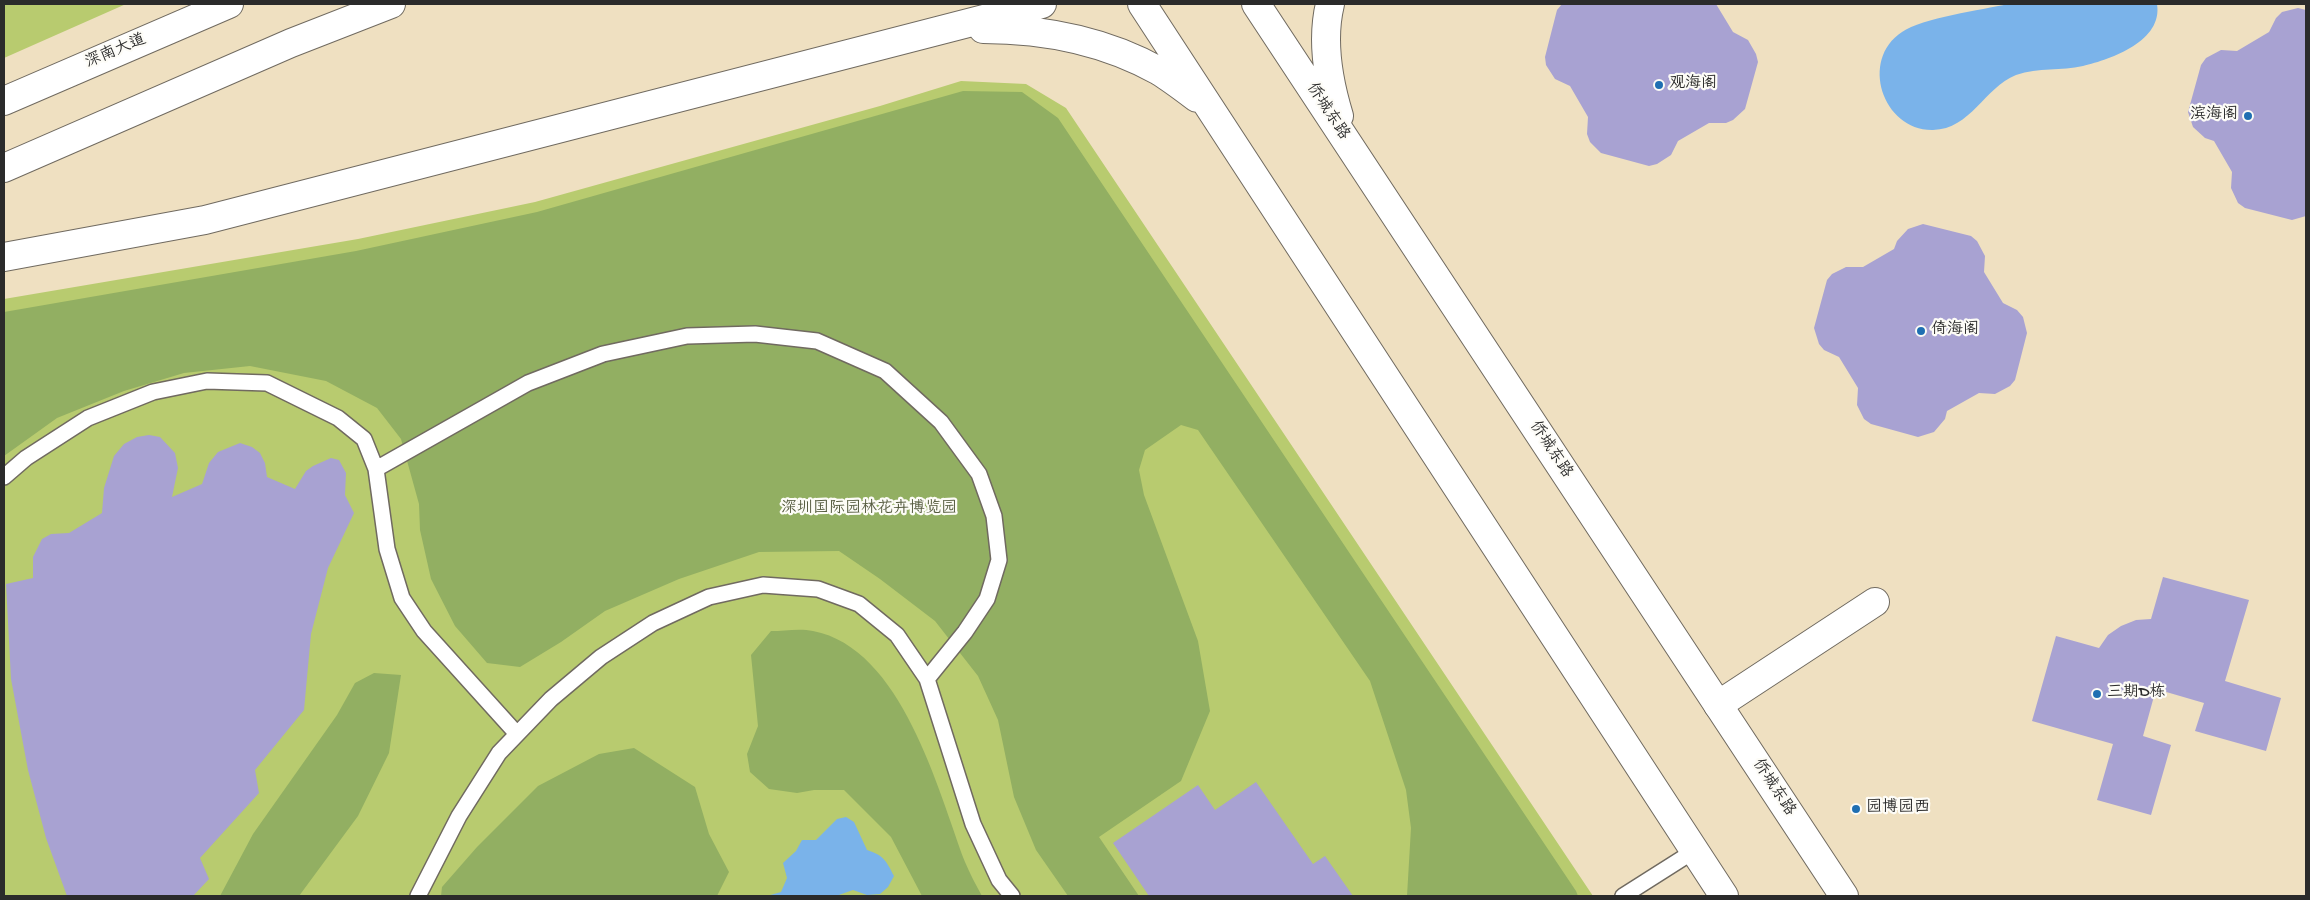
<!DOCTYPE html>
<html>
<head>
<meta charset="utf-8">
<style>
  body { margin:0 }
  #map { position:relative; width:2310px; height:900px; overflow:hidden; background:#efe0c1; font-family:"Gochi Hand",sans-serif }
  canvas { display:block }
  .frame { position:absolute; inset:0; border:5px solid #2b2b2b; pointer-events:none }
</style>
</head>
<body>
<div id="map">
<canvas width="2310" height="900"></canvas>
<div class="frame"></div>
</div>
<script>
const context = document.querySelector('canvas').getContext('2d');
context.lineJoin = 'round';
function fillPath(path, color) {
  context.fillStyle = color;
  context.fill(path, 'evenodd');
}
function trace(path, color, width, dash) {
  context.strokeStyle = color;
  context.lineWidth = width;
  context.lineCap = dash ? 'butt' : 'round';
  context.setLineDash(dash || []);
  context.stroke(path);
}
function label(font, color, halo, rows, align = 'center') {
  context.font = font + ' "Gochi Hand","LXGW WenKai TC",sans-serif';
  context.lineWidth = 4.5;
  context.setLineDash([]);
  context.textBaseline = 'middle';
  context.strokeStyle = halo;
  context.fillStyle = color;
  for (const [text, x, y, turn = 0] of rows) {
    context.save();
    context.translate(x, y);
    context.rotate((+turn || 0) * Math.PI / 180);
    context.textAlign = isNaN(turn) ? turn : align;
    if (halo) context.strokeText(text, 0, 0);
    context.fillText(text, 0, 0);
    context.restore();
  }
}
fillPath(new Path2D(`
  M 4,4 L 126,4 L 4,58 Z
  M 961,81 L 1026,84 L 1066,108 L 1593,896 L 4,896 L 4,299 L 358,239 L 535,202 L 880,106 Z`), '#b8cb6f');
fillPath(new Path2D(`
  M 963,91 L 1022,92 L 1058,118 L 1576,891 L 1578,896 L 1407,896 L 1411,828 L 1406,790 L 1370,681 L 1198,430 L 1181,425 L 1145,450 L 1139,470 L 1144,495 L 1198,641 L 1210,711 L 1181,781 L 1099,837 L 1139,896 L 1068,896 L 1036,850 L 1014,797 L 998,720 L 978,676 L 935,621 L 880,579 L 839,551 L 759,552 L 679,579 L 605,611 L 561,642 L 520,667 L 487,663 L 455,626 L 431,579 L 420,530 L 419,504 L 401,439 L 377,408 L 326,381 L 250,366 L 184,373 L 124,391 L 57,418 L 4,456 L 4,312 L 356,251 L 537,212 Z
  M 771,631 C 784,631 800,628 813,631 C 902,648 938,790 965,862 C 970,874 976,885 982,896 L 922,896 L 891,837 L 844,790 L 814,790 L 797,793 L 769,789 L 750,772 L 747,754 L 758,726 L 751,655 Z
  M 374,673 L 401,675 L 389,753 L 358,816 L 299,896 L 220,896 L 253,834 L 337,715 L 355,683 Z
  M 634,748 L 695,787 L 709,834 L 729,872 L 717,896 L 441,896 L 442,887 L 477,847 L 538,786 L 599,754 Z`), '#92af62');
fillPath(new Path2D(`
  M 2008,4 L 2157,4 C 2163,41 2112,59 2083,66 C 2061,71 2039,67 2016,75 C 1984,88 1971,129 1933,130 C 1883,131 1859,60 1902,32 C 1922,18 1982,10 2008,4 Z
  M 846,817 L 854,822 L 867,850 C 883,855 886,860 894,876 L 888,887 L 880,894 L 867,895 L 853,890 L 836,896 L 767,896 L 781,892 L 787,878 L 783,863 L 796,851 L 802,840 L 816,840 L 837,819 Z`), '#7ab3ea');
fillPath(new Path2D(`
  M 1562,4 L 1716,4 L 1733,32 L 1748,40 L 1756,54 L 1758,62 L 1745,109 L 1733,120 L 1726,123 L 1709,123 L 1678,141 L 1671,155 L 1657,164 L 1649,166 L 1601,153 L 1590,142 L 1587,134 L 1588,117 L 1570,86 L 1555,79 L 1546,65 L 1545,57 L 1557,10 Z
  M 2298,8 L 2306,10 L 2306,216 L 2292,220 L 2245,208 L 2238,203 L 2231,188 L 2232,172 L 2214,141 L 2205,138 L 2193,127 L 2188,112 L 2201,65 L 2206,58 L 2221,50 L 2237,51 L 2269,32 L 2276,18 L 2282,12 Z
  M 1923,224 L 1971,236 L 1977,241 L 1985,256 L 1984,272 L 2003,303 L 2017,310 L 2023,317 L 2027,333 L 2015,380 L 2010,386 L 1995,394 L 1979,393 L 1947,411 L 1945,419 L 1934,432 L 1918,437 L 1871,424 L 1864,419 L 1857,405 L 1858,388 L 1839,357 L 1824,350 L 1819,344 L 1814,328 L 1827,280 L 1832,274 L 1846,267 L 1863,267 L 1894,249 L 1897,241 L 1908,229 Z
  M 149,435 L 160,437 L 175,453 L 178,468 L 172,497 L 202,484 L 209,463 L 218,452 L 240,443 L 252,447 L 260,453 L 265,463 L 267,477 L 295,489 L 306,471 L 313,466 L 331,458 L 339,460 L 346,473 L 345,495 L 354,513 L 328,568 L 311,634 L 304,710 L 255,770 L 259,793 L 200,858 L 209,879 L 193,896 L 67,896 L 46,838 L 28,770 L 11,679 L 6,584 L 33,578 L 33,557 L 42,539 L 51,534 L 69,533 L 102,513 L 104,488 L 114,456 L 124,444 L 137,437 Z
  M 2163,577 L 2249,600 L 2225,681 L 2281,698 L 2266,751 L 2195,731 L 2204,703 L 2156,689 L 2143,736 L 2171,745 L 2151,815 L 2097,800 L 2113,744 L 2032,721 L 2056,636 L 2099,648 L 2108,635 L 2121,626 L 2136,620 L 2151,619 Z
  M 1256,782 L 1313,864 L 1325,856 L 1353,896 L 1149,896 L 1113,843 L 1198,785 L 1215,810 Z`), '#a8a2d2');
const lane = new Path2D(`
  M 376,469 L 528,383 L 603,354 L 687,336 L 755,334 L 817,341 L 885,371 L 941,422 L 979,474 L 994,516 L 999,560 L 987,599 L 965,632 L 927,679
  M 4,477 L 26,458 L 88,418 L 153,392 L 207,381 L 267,383 L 338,418 L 364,439 L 376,469 L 387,549 L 402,598 L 424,631 L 517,734
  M 418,896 L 459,816 L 499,753 L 551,699 L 601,657 L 653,623 L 709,597 L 763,585 L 818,589 L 859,604 L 897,635 L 927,679 L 973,824 L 999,880 L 1012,896
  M 1623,896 L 1694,851`);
const street = new Path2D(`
  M 1718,705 L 1875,602`);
const secondary = new Path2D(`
  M 4,168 L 291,43 L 391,4`);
const primary = new Path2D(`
  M 1142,4 L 1724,896
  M 1256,4 L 1844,896
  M 1330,4 C 1321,41 1328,80 1339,116
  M 983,29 C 1045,29 1105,41 1159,71 C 1172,79 1185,89 1197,98
  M 4,101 L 229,4
  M 4,257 L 205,220 L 1042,4`);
trace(lane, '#706a60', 18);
trace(street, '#706a60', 30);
trace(secondary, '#706a60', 30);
trace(primary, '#706a60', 30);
trace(lane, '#fff', 15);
trace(street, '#fff', 28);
trace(secondary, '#fff', 28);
trace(primary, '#fff', 28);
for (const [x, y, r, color] of [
  [1659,85,5,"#1f6fb2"],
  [2248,116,5,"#1f6fb2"],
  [1921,331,5,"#1f6fb2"],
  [2097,694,5,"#1f6fb2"],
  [1856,809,5,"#1f6fb2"]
]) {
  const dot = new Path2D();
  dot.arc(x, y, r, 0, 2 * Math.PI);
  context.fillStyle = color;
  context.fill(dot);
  trace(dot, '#fdfcf7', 2);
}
label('16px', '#2b2b2b', '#fdfcf7', [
  ["深南大道",116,52,-23],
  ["侨城东路",1327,112,57],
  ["侨城东路",1550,450,57],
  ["侨城东路",1773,788,57]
]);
label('16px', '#2b2b2b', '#fdfcf7', [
  ["观海阁",1669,85],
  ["滨海阁",2238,116,"right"],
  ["倚海阁",1931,331],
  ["三期D栋",2107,694],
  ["园博园西",1866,809]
], 'left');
label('16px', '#555b3f', '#fdfcf7', [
  ["深圳国际园林花卉博览园",869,510]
]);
</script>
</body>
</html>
